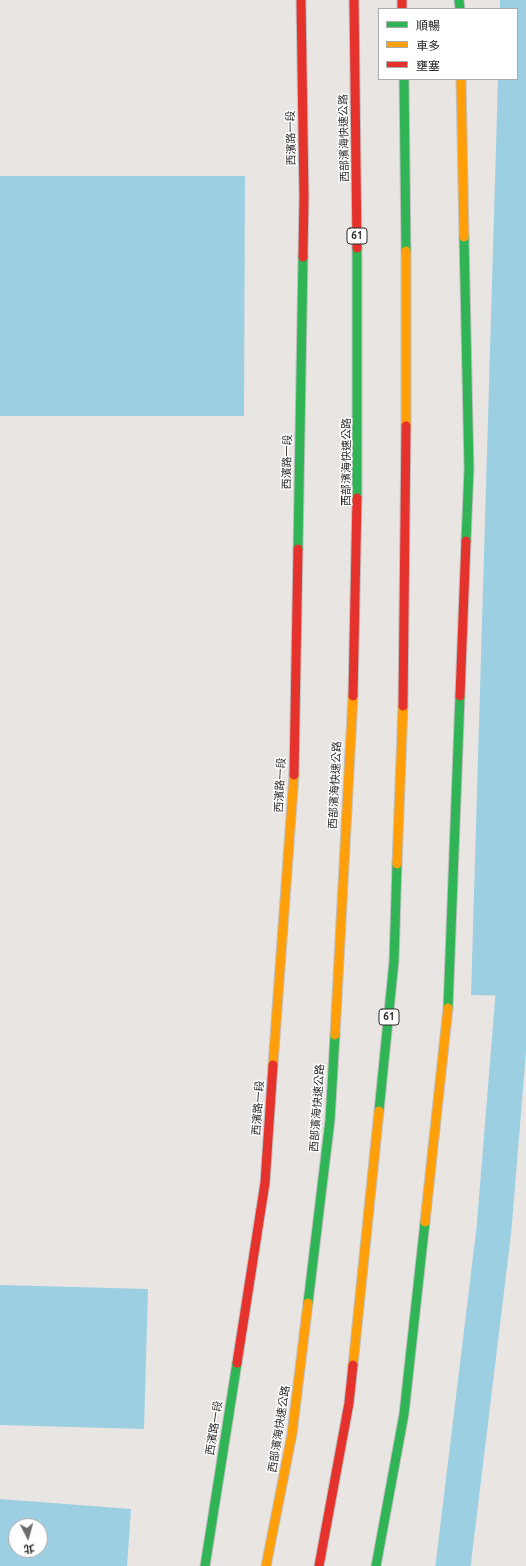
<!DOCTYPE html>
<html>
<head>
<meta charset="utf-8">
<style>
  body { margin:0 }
  #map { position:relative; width:526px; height:1566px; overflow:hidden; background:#e8e5e2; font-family:Ubuntu,"Noto Sans TC",sans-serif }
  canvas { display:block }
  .legend { position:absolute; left:378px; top:8px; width:140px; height:72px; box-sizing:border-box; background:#fff; border:1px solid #aaa; margin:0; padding:5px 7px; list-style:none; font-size:12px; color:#2b2b2b }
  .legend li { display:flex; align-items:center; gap:8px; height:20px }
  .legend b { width:20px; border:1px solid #aaa }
  .north { position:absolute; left:8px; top:1518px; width:40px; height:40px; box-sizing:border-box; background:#fff; border:1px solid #aaa; border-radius:50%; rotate:174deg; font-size:11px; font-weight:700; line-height:16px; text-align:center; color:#2b2b2b }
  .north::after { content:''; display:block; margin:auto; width:14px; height:18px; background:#6d6c6b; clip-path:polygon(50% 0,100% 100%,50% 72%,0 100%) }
</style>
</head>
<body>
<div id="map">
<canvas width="526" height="1566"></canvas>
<ul class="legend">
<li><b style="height:5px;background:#30b455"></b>順暢</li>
<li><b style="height:5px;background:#ff9f0a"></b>車多</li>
<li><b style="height:5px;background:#e5322d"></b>壅塞</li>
</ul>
<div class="north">北</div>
</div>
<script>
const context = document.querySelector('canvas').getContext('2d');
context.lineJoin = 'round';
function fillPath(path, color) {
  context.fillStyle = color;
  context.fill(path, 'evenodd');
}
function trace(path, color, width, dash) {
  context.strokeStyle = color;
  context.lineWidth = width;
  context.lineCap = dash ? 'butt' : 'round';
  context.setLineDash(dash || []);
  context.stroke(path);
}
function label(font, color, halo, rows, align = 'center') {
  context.font = font + ' Ubuntu,"Noto Sans TC",sans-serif';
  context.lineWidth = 3;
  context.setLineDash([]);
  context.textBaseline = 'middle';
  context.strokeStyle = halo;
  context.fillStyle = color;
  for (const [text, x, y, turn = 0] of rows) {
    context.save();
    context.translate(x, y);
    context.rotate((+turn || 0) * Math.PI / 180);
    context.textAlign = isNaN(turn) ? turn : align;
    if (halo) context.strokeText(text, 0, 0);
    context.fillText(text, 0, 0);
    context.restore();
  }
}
fillPath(new Path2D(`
  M 500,0 L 526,0 L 526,996 L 471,995 L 498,79 L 517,79 L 517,9 L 500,9 Z
  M 0,176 L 245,176 L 244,416 L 0,416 Z
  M 0,1285 L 148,1289 L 144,1429 L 0,1425 Z
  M 0,1499 L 131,1509 L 127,1566 L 0,1566 ZM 16,1526 L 40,1526 L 40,1550 L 16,1550 Z`), '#9dcfe2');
trace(new Path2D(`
  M 453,1566 L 494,1229 L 513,995`), '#9dcfe2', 35);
const fast = new Path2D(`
  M 459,0 L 460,9
  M 404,79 L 406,251
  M 464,237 L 469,469 L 466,541
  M 357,248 L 357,498
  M 298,549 L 303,257
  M 448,1008 L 460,696
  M 379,1111 L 394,961 L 397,864
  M 308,1303 L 330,1120 L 335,1035
  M 205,1566 L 237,1363
  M 376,1566 L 404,1414 L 425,1222`);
const slow = new Path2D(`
  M 461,79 L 464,237
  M 406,251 L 406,426
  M 397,864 L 403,706
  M 335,1035 L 353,696
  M 273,1065 L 294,775
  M 425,1222 L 448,1008
  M 353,1365 L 379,1111
  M 266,1566 L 292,1434 L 308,1303`);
const jam = new Path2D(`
  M 301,0 L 304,197 L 303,257
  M 354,0 L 357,248
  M 402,0 L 402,9
  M 353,696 L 357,498
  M 460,696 L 466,541
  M 403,706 L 406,426
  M 294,775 L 298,549
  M 237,1363 L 265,1183 L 273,1065
  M 319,1566 L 349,1403 L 353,1365`);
trace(fast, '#c1c0c0', 11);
trace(slow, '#c1c0c0', 11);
trace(jam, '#c1c0c0', 11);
trace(fast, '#30b455', 9);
trace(slow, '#ff9f0a', 9);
trace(jam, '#e5322d', 9);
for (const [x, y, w] of [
  [357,236,20],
  [389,1017,20]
]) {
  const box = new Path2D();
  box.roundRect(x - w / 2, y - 8, w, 16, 3);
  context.fillStyle = '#fff';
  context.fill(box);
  trace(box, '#2b2b2b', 1);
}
label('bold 10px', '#2b2b2b', null, [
  ["61",357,236],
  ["61",389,1017]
]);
label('11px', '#2b2b2b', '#fff', [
  ["西濱路一段",291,138,-91],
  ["西部濱海快速公路",344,138,-91],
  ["西濱路一段",287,462,-89],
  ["西部濱海快速公路",346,462,-90],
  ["西濱路一段",280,785,-87],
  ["西部濱海快速公路",335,785,-87],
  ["西濱路一段",258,1108,-86],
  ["西部濱海快速公路",317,1108,-86],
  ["西濱路一段",214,1428,-81],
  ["西部濱海快速公路",279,1429,-81]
]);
</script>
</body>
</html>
